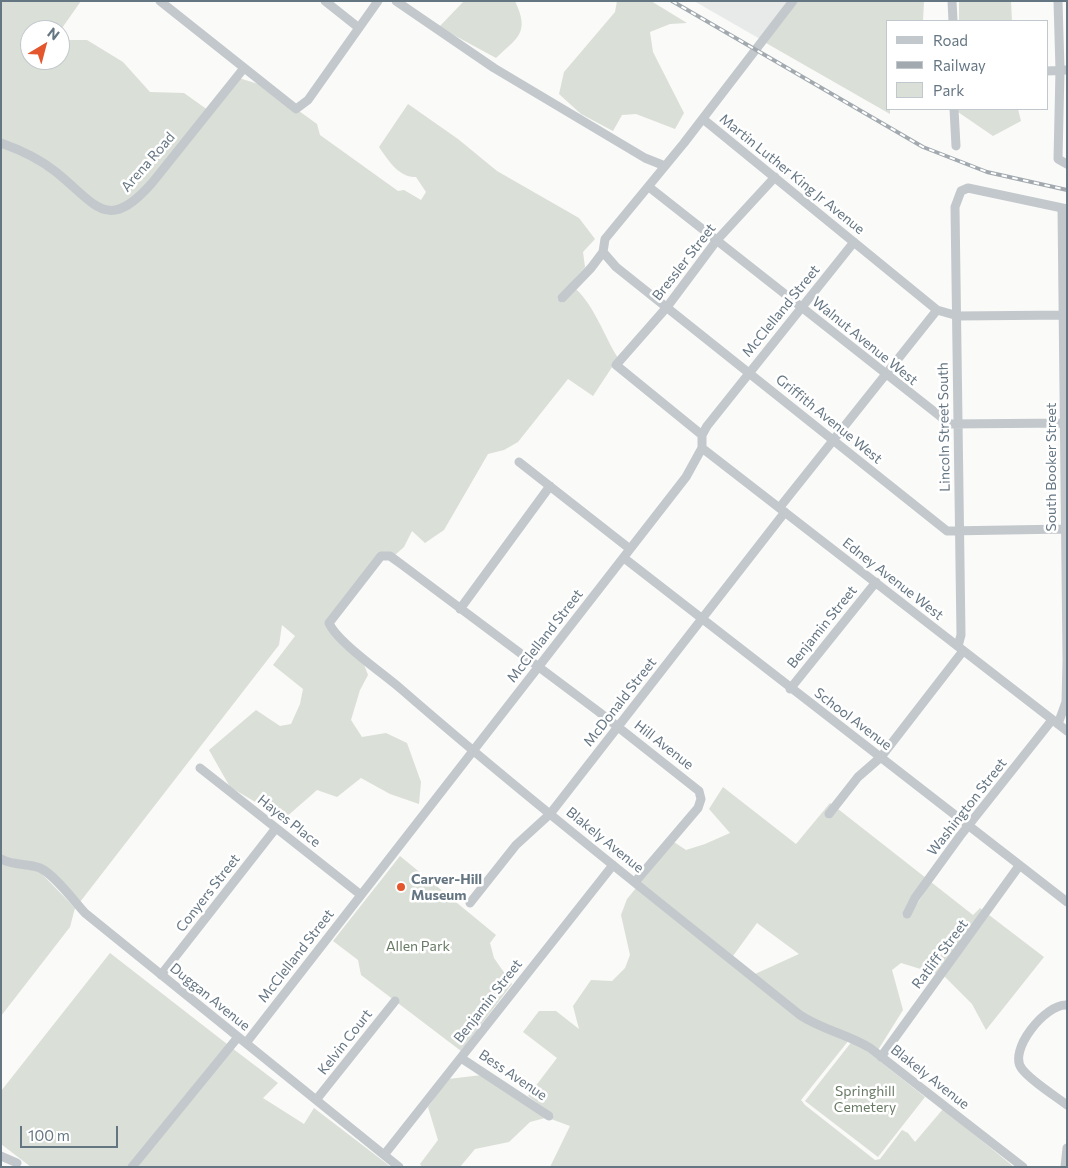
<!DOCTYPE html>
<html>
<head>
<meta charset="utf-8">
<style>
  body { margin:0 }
  #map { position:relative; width:1068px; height:1168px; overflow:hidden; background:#fafaf8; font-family:Commissioner,sans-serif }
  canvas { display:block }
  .frame { position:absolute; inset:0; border:2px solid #657683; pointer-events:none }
  .legend { position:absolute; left:886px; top:20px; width:162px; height:90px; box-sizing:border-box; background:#fff; border:1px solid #c1c8cd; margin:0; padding:6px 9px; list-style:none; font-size:15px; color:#657683 }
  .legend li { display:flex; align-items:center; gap:10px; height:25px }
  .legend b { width:25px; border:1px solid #c1c8cd }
  .north { position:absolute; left:20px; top:20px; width:50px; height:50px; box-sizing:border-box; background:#fff; border:1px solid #c1c8cd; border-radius:50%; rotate:37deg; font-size:14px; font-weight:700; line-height:20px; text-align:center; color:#657683 }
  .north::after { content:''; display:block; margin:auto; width:18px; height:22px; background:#e4572e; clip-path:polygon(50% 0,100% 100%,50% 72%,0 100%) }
  .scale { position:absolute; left:20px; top:1126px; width:98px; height:22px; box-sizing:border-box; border:2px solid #657683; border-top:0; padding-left:6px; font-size:15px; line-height:18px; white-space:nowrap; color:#657683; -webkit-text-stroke:4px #fff; paint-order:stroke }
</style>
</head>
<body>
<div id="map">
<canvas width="1068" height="1168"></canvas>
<div class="frame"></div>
<ul class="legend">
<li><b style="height:6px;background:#c3c8cc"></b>Road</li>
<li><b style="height:6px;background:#a2aab0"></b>Railway</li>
<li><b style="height:14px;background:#dadfd7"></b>Park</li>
</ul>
<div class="north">N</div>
<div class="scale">100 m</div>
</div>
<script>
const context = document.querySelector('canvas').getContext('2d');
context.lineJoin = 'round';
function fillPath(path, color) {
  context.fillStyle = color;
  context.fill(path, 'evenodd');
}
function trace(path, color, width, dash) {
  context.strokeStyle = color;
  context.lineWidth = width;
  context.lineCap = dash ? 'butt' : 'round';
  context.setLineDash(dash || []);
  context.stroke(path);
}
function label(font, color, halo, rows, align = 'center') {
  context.font = font + ' Commissioner,sans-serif';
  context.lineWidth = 5;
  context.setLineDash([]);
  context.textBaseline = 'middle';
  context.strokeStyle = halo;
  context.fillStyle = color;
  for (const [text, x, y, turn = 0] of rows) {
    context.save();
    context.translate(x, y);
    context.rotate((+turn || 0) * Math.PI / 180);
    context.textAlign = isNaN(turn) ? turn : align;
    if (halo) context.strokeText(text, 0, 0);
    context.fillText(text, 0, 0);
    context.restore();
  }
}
fillPath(new Path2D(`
  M 694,1 L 789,1 L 760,39 Z`), '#e8e9e9');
fillPath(new Path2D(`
  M 1,1 L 81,1 L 60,31 L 30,30 L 30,60 L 60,60 L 60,40 L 87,40 L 123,62 L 150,92 L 184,93 L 212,113 L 239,78 L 258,84 L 294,113 L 299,111 L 317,124 L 320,135 L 398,191 L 404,190 L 421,200 L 426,192 L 416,177 C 399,178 388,160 379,147 L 408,104 L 458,139 L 497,171 L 579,218 L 595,239 L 583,252 L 585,267 L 557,299 L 562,303 L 576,289 C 595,307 604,336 618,358 L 593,396 L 568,379 L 518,442 L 504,450 L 488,454 L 444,530 L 425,543 L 412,531 L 404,547 L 395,555 L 384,552 L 326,626 L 363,662 L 368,675 L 360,690 L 351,720 L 362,737 L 386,733 L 407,743 L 421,782 L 419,804 L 390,794 L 361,778 L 337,797 L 317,790 L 284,819 L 230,787 L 209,750 L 256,710 L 280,726 L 291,724 L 300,704 L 303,689 L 273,665 L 295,636 L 282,625 L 279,645 L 80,902 L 49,869 L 1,855 Z
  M 464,1 L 515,1 C 530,33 518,37 496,58 L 439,27 Z
  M 617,1 L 651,1 L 687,23 L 670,24 L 650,32 L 653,52 L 684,113 L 675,129 L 636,114 L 622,115 L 613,131 L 581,114 L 559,94 L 564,72 L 615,12 Z
  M 797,1 L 924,1 L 923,21 L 887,21 L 887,109 L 890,109 L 890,114 L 766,43 Z
  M 959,1 L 1011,1 L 1012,21 L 959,21 Z
  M 958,109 L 1018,109 L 1021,121 L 993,136 L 958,112 Z
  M 723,787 L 796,844 L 830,803 L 833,805 L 825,815 L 829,819 L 838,809 L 926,878 L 902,915 L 908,918 L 931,882 L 973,915 L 980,908 L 984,911 L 937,974 L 901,963 L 892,970 L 903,1010 L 878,1050 C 858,1034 845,1034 823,1024 C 798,1013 776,991 755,974 L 799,954 L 757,923 L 733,956 L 640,882 L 674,842 L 686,850 L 705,844 L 730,833 L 709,809 Z
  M 400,856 L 496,935 L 490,943 L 494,958 L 512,984 L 461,1051 L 361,975 L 358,960 L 333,941 Z
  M 1,863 L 40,872 L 75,908 L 70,927 L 1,1016 Z
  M 636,888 L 807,1024 L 849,1040 L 801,1100 L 805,1105 L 875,1160 L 880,1159 L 902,1130 L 908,1133 L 915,1142 L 943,1109 L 1014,1167 L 550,1167 L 570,1126 L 551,1119 L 554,1115 L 528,1096 L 557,1058 L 523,1032 L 539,1011 L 556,1011 L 579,1029 L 573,1006 L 591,980 L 612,981 L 625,968 L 630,955 L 621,915 L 627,899 Z
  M 989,915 L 1044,957 L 986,1030 L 972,1004 L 944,976 Z
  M 110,953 L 227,1044 L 128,1167 L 31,1167 L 1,1144 L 1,1091 Z
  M 853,1040 L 925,1097 L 878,1157 L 805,1101 Z
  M 232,1048 L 278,1083 L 263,1098 L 304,1124 L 314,1108 L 391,1167 L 136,1167 Z
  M 482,1075 L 545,1118 L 530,1122 L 509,1142 L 475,1149 L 460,1167 L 422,1167 L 420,1164 L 438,1140 L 428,1107 L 448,1079 Z`), '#dadfd7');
trace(new Path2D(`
  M 160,1 L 296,109 L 308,100 L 378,1
  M 325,1 L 359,28
  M 396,1 L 494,68 L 645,158 L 665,166
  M 952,1 L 953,21
  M 1058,1 L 1060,70 L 1058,159 L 1067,164
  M 1047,71 L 1067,70
  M 954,109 L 956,146
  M 703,119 L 937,310 L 958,316 L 1067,315
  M 1,143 C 21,150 40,159 56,172 C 96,204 107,234 152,183 L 244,68
  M 649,187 L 950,424 L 1067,423
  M 603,252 L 616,267 L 947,531 L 1067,529
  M 562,298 L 591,268 L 603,252 L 605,239 L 684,143 L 793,1
  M 702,435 L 616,365 L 667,307 L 717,240 L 775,177
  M 702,448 L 1067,731
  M 519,462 L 630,549
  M 780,507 L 937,310
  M 624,558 L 1067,902
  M 460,609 L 550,486
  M 958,646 L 961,635 L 955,207 L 961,191 L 968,188 L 1067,209
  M 790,689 L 876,582
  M 1058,724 L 1066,702 L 1067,660 L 1062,209
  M 200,768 L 361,895
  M 829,814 L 858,777 L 881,757 L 963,651
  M 1,859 C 14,866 27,863 40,868 C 54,874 74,901 85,913 L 399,1167
  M 635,882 L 698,808 L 701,799 L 699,791 L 599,712 L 401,564 L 390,556 L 381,556 L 329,623 C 337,642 384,674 401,689 C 531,802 666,907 800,1015 C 822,1030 848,1034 870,1048 L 1023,1167
  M 470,903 L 516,845 L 550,814 L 785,512
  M 907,914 L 915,898 L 960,836 L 1052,720
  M 161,975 L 276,828
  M 1067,1005 C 1046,1003 1007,1051 1022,1069 C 1031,1081 1054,1095 1067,1105
  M 246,1043 L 686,477 L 702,448 L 702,435 L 707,426 L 854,242
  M 881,1057 L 1019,866
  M 461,1058 L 549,1116
  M 316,1100 L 395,1001
  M 384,1155 L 613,865
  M 1,1156 L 17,1163
  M 132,1167 L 238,1037
  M 1065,1167 L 1067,1148`), '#c3c8cc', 9);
const rail = new Path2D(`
  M 672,1 L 923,147 L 987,172 L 1067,190`);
trace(rail, '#a2aab0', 4);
trace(rail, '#fff', 2, [5.5]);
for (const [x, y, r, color] of [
  [401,887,5,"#e4572e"]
]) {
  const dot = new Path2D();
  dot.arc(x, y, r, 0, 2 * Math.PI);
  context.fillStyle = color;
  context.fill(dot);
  trace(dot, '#fff', 2);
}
label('14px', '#657683', '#fff', [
  ["Arena Road",148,162,-49],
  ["Martin Luther King Jr Avenue",792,174,39],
  ["Bressler Street",684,262,-52],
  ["McClelland Street",781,311,-51],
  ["Walnut Avenue West",865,341,39],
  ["Griffith Avenue West",829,419,39],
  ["Lincoln Street South",944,427,-91],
  ["South Booker Street",1051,467,-90],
  ["Edney Avenue West",893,579,38],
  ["Benjamin Street",822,627,-51],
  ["McClelland Street",545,636,-52],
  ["McDonald Street",620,702,-52],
  ["School Avenue",853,719,37],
  ["Hill Avenue",664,745,38],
  ["Washington Street",967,807,-52],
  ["Hayes Place",289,821,38],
  ["Blakely Avenue",605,840,39],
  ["Conyers Street",208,893,-52],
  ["Ratliff Street",940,954,-53],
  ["McClelland Street",296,956,-52],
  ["Duggan Avenue",210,997,39],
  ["Benjamin Street",488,1001,-52],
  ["Kelvin Court",345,1042,-52],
  ["Bess Avenue",513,1075,34],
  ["Blakely Avenue",930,1077,38]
]);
label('bold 14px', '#657683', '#fff', [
  ["Carver-Hill",411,879],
  ["Museum",411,895]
], 'left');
label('14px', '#687a64', '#fff', [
  ["Allen Park",418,946],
  ["Springhill",865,1091],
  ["Cemetery",865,1107]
]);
</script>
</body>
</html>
